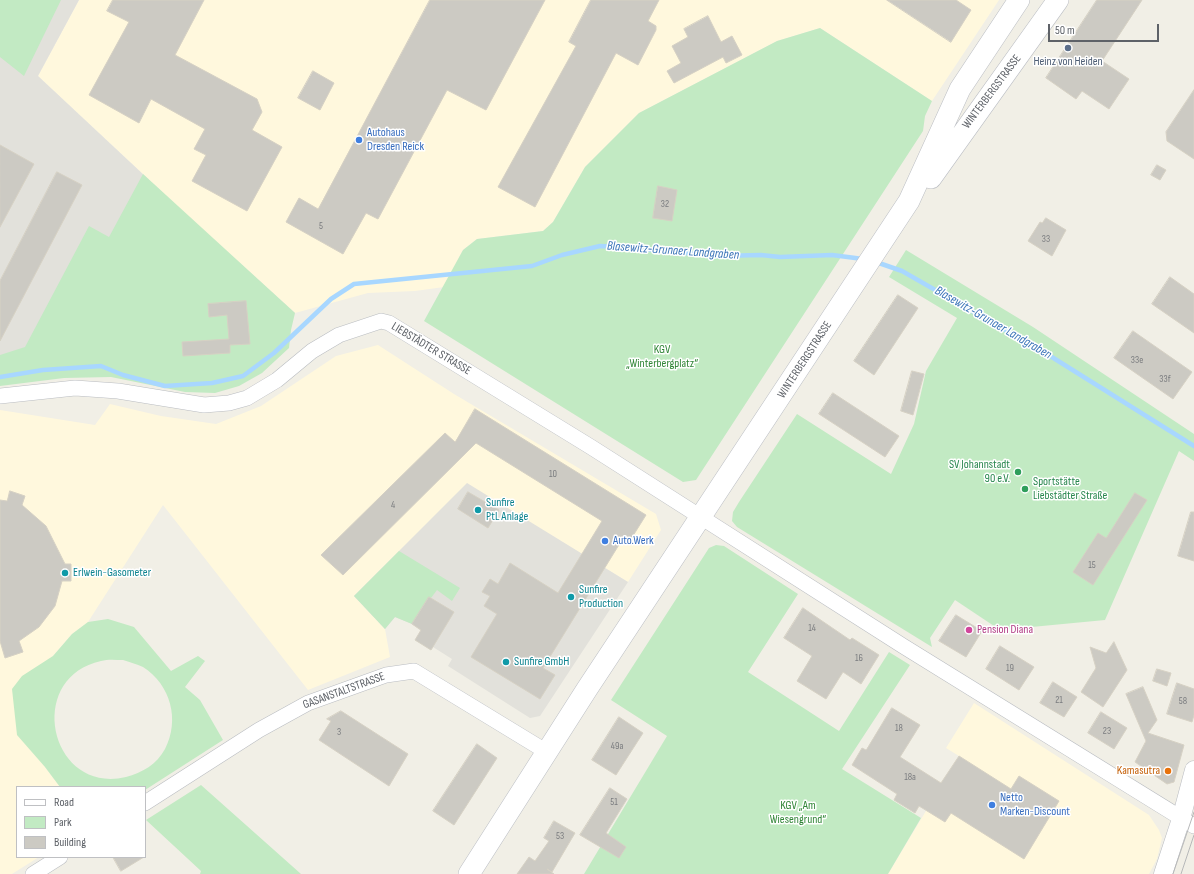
<!DOCTYPE html>
<html>
<head>
<meta charset="utf-8">
<style>
  body { margin:0 }
  #map { position:relative; width:1194px; height:874px; overflow:hidden; background:#f1efe6; font-family:"Sofia Sans Condensed",sans-serif }
  canvas { display:block }
  .legend { position:absolute; left:16px; top:786px; width:130px; height:72px; box-sizing:border-box; background:#fff; border:1px solid #bfc0c3; margin:0; padding:5px 7px; list-style:none; font-size:12px; color:#5e6268 }
  .legend li { display:flex; align-items:center; gap:8px; height:20px }
  .legend b { width:20px; border:1px solid #bfc0c3 }
  .scale { position:absolute; left:1048px; top:24px; width:111px; height:18px; box-sizing:border-box; border:2px solid #5e6268; border-top:0; padding-left:5px; font-size:12px; line-height:14px; white-space:nowrap; color:#5e6268; -webkit-text-stroke:3px #fff; paint-order:stroke }
</style>
</head>
<body>
<div id="map">
<canvas width="1194" height="874"></canvas>
<ul class="legend">
<li><b style="height:5px;background:#fff"></b>Road</li>
<li><b style="height:11px;background:#c2eac3"></b>Park</li>
<li><b style="height:11px;background:#cccac3"></b>Building</li>
</ul>
<div class="scale">50 m</div>
</div>
<script>
const context = document.querySelector('canvas').getContext('2d');
context.lineJoin = 'round';
function fillPath(path, color) {
  context.fillStyle = color;
  context.fill(path, 'evenodd');
}
function trace(path, color, width, dash) {
  context.strokeStyle = color;
  context.lineWidth = width;
  context.lineCap = dash ? 'butt' : 'round';
  context.setLineDash(dash || []);
  context.stroke(path);
}
function label(font, color, halo, rows, align = 'center') {
  context.font = font + ' "Sofia Sans Condensed",sans-serif';
  context.lineWidth = 3;
  context.setLineDash([]);
  context.textBaseline = 'middle';
  context.strokeStyle = halo;
  context.fillStyle = color;
  for (const [text, x, y, turn = 0] of rows) {
    context.save();
    context.translate(x, y);
    context.rotate((+turn || 0) * Math.PI / 180);
    context.textAlign = isNaN(turn) ? turn : align;
    if (halo) context.strokeText(text, 0, 0);
    context.fillText(text, 0, 0);
    context.restore();
  }
}
fillPath(new Path2D(`
  M 79,0 L 999,0 L 932,101 L 820,28 L 777,41 L 639,113 L 585,167 L 553,222 L 543,231 L 477,239 L 463,250 L 444,287 L 415,291 L 368,293 L 295,313 L 192,220 L 38,76 Z
  M 378,345 L 454,394 L 656,514 L 661,530 L 628,582 L 467,484 L 354,596 L 385,629 L 390,657 L 308,690 L 163,505 L 88,622 L 72,634 L 53,656 L 45,767 L 60,787 L 17,787 L 17,857 L 39,857 L 12,874 L 0,874 L 0,410 L 95,425 L 110,404 L 161,416 L 216,424 L 261,406 L 336,356 Z
  M 974,703 L 1149,815 L 1159,830 L 1162,838 L 1157,859 L 1149,874 L 888,874 L 959,756 L 946,748 Z`), '#fff8dd');
fillPath(new Path2D(`
  M 0,0 L 79,0 L 38,76 L 192,220 L 295,313 L 0,374 Z
  M 467,483 L 628,582 L 540,716 L 530,718 L 448,666 L 452,659 L 433,647 L 431,650 L 415,640 L 421,631 L 412,624 L 395,617 L 385,629 L 354,596 Z`), '#e2e1db');
fillPath(new Path2D(`
  M 0,0 L 61,0 L 24,76 L 0,57 Z
  M 820,28 L 932,101 L 925,116 L 923,131 L 696,480 L 683,482 L 424,321 L 463,250 L 477,239 L 543,231 L 553,222 L 585,167 L 639,113 L 777,41 Z
  M 143,174 L 295,313 L 291,330 L 289,348 L 262,373 L 239,386 L 215,393 L 185,392 L 111,377 L 64,378 L 0,386 L 0,355 L 25,347 L 89,226 L 109,237 Z
  M 906,250 L 1033,327 L 1194,434 L 1194,461 L 1179,451 L 1105,620 L 1000,630 L 955,600 L 930,638 L 932,647 L 737,527 L 732,521 L 733,512 L 739,502 L 797,414 L 891,474 L 914,424 L 926,371 L 957,318 L 889,277 Z
  M 716,545 L 724,546 L 798,594 L 748,672 L 839,731 L 889,652 L 910,665 L 842,769 L 921,818 L 888,874 L 584,874 L 667,736 L 611,700 L 709,548 Z
  M 399,551 L 460,588 L 452,601 L 437,590 L 431,598 L 429,597 L 412,624 L 395,617 L 385,629 L 354,596 Z
  M 108,619 L 134,627 L 171,671 L 198,656 L 205,661 L 185,687 L 200,700 L 223,740 L 145,790 L 145,787 L 60,787 L 45,767 L 17,735 L 12,689 L 22,676 L 53,656 L 72,634 L 88,622 ZM 123,660 C 129,662 137,664 143,667 C 171,685 180,720 165,749 C 157,764 142,773 126,777 C 50,795 24,678 101,661 C 108,659 116,660 123,660 Z
  M 201,785 L 301,874 L 200,874 L 201,871 L 146,820 Z`), '#c2eac3');
trace(new Path2D(`
  M 876,262 L 902,271 L 1047,354 L 1194,446
  M 0,377 L 43,370 L 101,366 L 123,375 L 165,386 L 212,383 L 243,376 L 274,353 L 331,299 L 354,284 L 532,266 L 562,255 L 600,246 L 622,247 L 718,256 L 761,255 L 780,257 L 832,255 L 863,259`), '#a8d7ff', 4.5);
const building = new Path2D(`
  M 113,0 L 204,0 L 175,55 L 257,99 L 262,112 L 252,130 L 282,147 L 247,211 L 192,181 L 206,155 L 194,149 L 205,129 L 151,99 L 139,123 L 89,95 L 129,22 L 107,11 Z
  M 430,0 L 545,0 L 486,110 L 447,90 L 378,219 L 366,213 L 343,254 L 286,222 L 299,198 L 318,209 Z
  M 591,0 L 659,0 L 648,21 L 656,26 L 656,30 L 638,65 L 616,53 L 535,207 L 498,187 L 576,46 L 569,42 Z
  M 887,0 L 956,0 L 971,10 L 951,42 Z
  M 1097,0 L 1142,0 L 1102,61 L 1129,79 L 1109,109 L 1082,91 L 1076,99 L 1046,78 Z
  M 708,16 L 721,42 L 732,36 L 742,55 L 726,63 L 723,57 L 674,83 L 667,71 L 681,63 L 672,46 L 688,37 L 684,29 Z
  M 313,71 L 334,83 L 320,110 L 298,98 Z
  M 1194,90 L 1194,159 L 1167,141 L 1166,132 Z
  M 0,145 L 34,164 L 0,227 Z
  M 1157,165 L 1166,170 L 1160,180 L 1151,175 Z
  M 57,172 L 82,185 L 0,341 L 0,281 Z
  M 658,186 L 677,190 L 672,221 L 653,218 Z
  M 1046,218 L 1066,230 L 1052,256 L 1028,241 L 1040,222 L 1042,223 Z
  M 1170,277 L 1194,294 L 1194,333 L 1152,304 Z
  M 898,295 L 918,308 L 874,375 L 854,361 Z
  M 246,301 L 250,344 L 230,345 L 230,353 L 183,356 L 182,342 L 229,339 L 227,315 L 209,317 L 208,304 Z
  M 1133,331 L 1192,372 L 1173,399 L 1114,358 Z
  M 912,371 L 924,374 L 913,415 L 901,411 Z
  M 833,393 L 899,436 L 885,457 L 819,414 Z
  M 475,409 L 646,515 L 631,539 L 625,535 L 543,668 L 555,675 L 540,699 L 471,657 L 497,614 L 484,606 L 490,596 L 482,592 L 490,579 L 498,584 L 510,563 L 558,593 L 602,521 L 476,443 L 343,575 L 321,555 L 445,433 L 455,442 Z
  M 10,491 L 25,496 L 22,505 L 46,526 L 65,564 L 71,564 L 71,581 L 62,581 L 55,606 L 39,627 L 19,641 L 23,652 L 5,658 L 0,641 L 0,500 L 7,501 Z
  M 468,492 L 499,510 L 488,528 L 458,509 Z
  M 1135,493 L 1147,500 L 1093,585 L 1073,572 L 1098,533 L 1106,538 Z
  M 1191,512 L 1194,512 L 1194,561 L 1178,556 Z
  M 429,597 L 454,612 L 431,650 L 415,640 L 421,630 L 412,624 Z
  M 803,608 L 850,640 L 852,638 L 879,655 L 861,684 L 843,672 L 826,699 L 797,681 L 812,656 L 784,638 Z
  M 956,615 L 982,631 L 966,657 L 939,641 Z
  M 1114,642 L 1127,670 L 1103,707 L 1081,692 L 1096,668 L 1090,647 L 1106,653 Z
  M 1000,646 L 1034,667 L 1019,690 L 986,669 Z
  M 1157,669 L 1171,673 L 1167,686 L 1153,681 Z
  M 1053,682 L 1077,697 L 1064,717 L 1040,703 Z
  M 1177,683 L 1194,689 L 1194,715 L 1192,722 L 1167,714 Z
  M 1143,687 L 1157,720 L 1148,733 L 1184,745 L 1174,782 L 1167,784 L 1135,762 L 1146,741 L 1126,694 Z
  M 892,708 L 920,725 L 900,757 L 941,783 L 959,756 L 1011,789 L 1019,776 L 1059,801 L 1024,859 L 951,813 L 945,822 L 919,806 L 915,813 L 894,800 L 897,794 L 852,765 L 862,748 L 866,750 Z
  M 341,711 L 408,754 L 389,786 L 319,740 L 331,721 L 327,719 Z
  M 1101,712 L 1127,728 L 1114,749 L 1088,733 Z
  M 619,717 L 643,733 L 616,775 L 592,760 Z
  M 477,744 L 497,758 L 454,825 L 433,811 Z
  M 610,788 L 627,799 L 606,833 L 626,847 L 619,858 L 580,835 Z
  M 554,821 L 575,833 L 552,872 L 547,869 L 554,874 L 517,874 L 529,857 L 535,861 L 549,841 L 544,838 Z
  M 113,857 L 144,857 L 121,871 Z`);
fillPath(building, '#cccac3');
trace(building, '#d6d1c4', 1);
const minor = new Path2D(`
  M 0,396 L 75,388 L 118,391 L 204,405 L 229,403 L 247,398 L 277,380 L 312,351 L 339,335 L 381,321 L 389,323 L 591,447 L 903,646 L 1194,826
  M 145,803 L 259,730 L 308,703 L 386,675 L 414,671 L 547,752
  M 33,874 L 60,857`);
const tertiary = new Path2D(`
  M 1163,874 L 1181,819 L 1194,770`);
const secondary = new Path2D(`
  M 931,178 L 1058,0
  M 469,874 L 587,689 L 909,201 L 960,89 L 1019,0`);
trace(minor, '#b9bcc1', 16);
trace(tertiary, '#b9bcc1', 19);
trace(secondary, '#babdc3', 22);
trace(minor, '#fff', 15);
trace(tertiary, '#fff', 18);
trace(secondary, '#fff', 21);
trace(new Path2D(`
  M 1173,874 L 1194,812
  M 1181,874 L 1194,835`), '#b7b8b9', 1);
for (const [x, y, r, color] of [
  [1068,48,4,"#5c6f8a"],
  [359,140,4,"#3f7fe0"],
  [1018,472,4,"#2e9e5b"],
  [1025,489,4,"#2e9e5b"],
  [478,510,4,"#0f9aa8"],
  [605,541,4,"#3f7fe0"],
  [65,573,4,"#0f9aa8"],
  [571,597,4,"#0f9aa8"],
  [969,630,4,"#d1479c"],
  [506,662,4,"#0f9aa8"],
  [1168,771,4,"#e8710a"],
  [992,805,4,"#3f7fe0"]
]) {
  const dot = new Path2D();
  dot.arc(x, y, r, 0, 2 * Math.PI);
  context.fillStyle = color;
  context.fill(dot);
  trace(dot, '#fff', 1.5);
}
label('10px', '#7a7c7f', null, [
  ["32",665,204],
  ["5",321,226],
  ["33",1046,239],
  ["33e",1137,360],
  ["33f",1165,379],
  ["10",553,474],
  ["4",393,505],
  ["15",1092,565],
  ["14",812,628],
  ["16",859,658],
  ["19",1010,668],
  ["21",1059,700],
  ["58",1183,701],
  ["18",899,728],
  ["23",1107,731],
  ["3",339,732],
  ["49a",617,746],
  ["18a",910,777],
  ["51",614,802],
  ["53",560,836]
]);
label('12px', '#4e5e75', '#fff', [
  ["Heinz von Heiden",1068,62]
]);
label('12px', '#5e6268', '#fff', [
  ["WINTERBERGSTRASSE",992,92,-53],
  ["LIEBSTÄDTER STRASSE",431,349,31],
  ["WINTERBERGSTRASSE",805,360,-57],
  ["GASANSTALTSTRASSE",344,691,-20]
]);
label('12px', '#366cbe', '#fff', [
  ["Autohaus",367,133],
  ["Dresden Reick",367,147],
  ["Auto.Werk",613,541],
  ["Netto",1000,798],
  ["Marken-Discount",1000,812]
], 'left');
label('12px', '#308536', '#fff', [
  ["KGV",662,350],
  ["„Winterbergplatz“",662,364],
  ["KGV „Am",798,806],
  ["Wiesengrund“",798,820]
]);
label('12px', '#27864d', '#fff', [
  ["SV Johannstadt",1010,465],
  ["90 e.V.",1010,479],
  ["Sportstätte",1033,482,"left"],
  ["Liebstädter Straße",1033,496,"left"]
], 'right');
label('12px', '#0d838f', '#fff', [
  ["Sunfire",486,503],
  ["PtL Anlage",486,517],
  ["Erlwein-Gasometer",73,573],
  ["Sunfire",579,590],
  ["Production",579,604],
  ["Sunfire GmbH",514,662]
], 'left');
label('12px', '#b23c85', '#fff', [
  ["Pension Diana",977,630]
], 'left');
label('12px', '#c56008', '#fff', [
  ["Kamasutra",1160,771]
], 'right');
label('italic 13px', '#3d76b9', '#fff', [
  ["Blasewitz‐Grunaer Landgraben",673,251,4],
  ["Blasewitz‐Grunaer Landgraben",993,323,30]
]);
</script>
</body>
</html>
